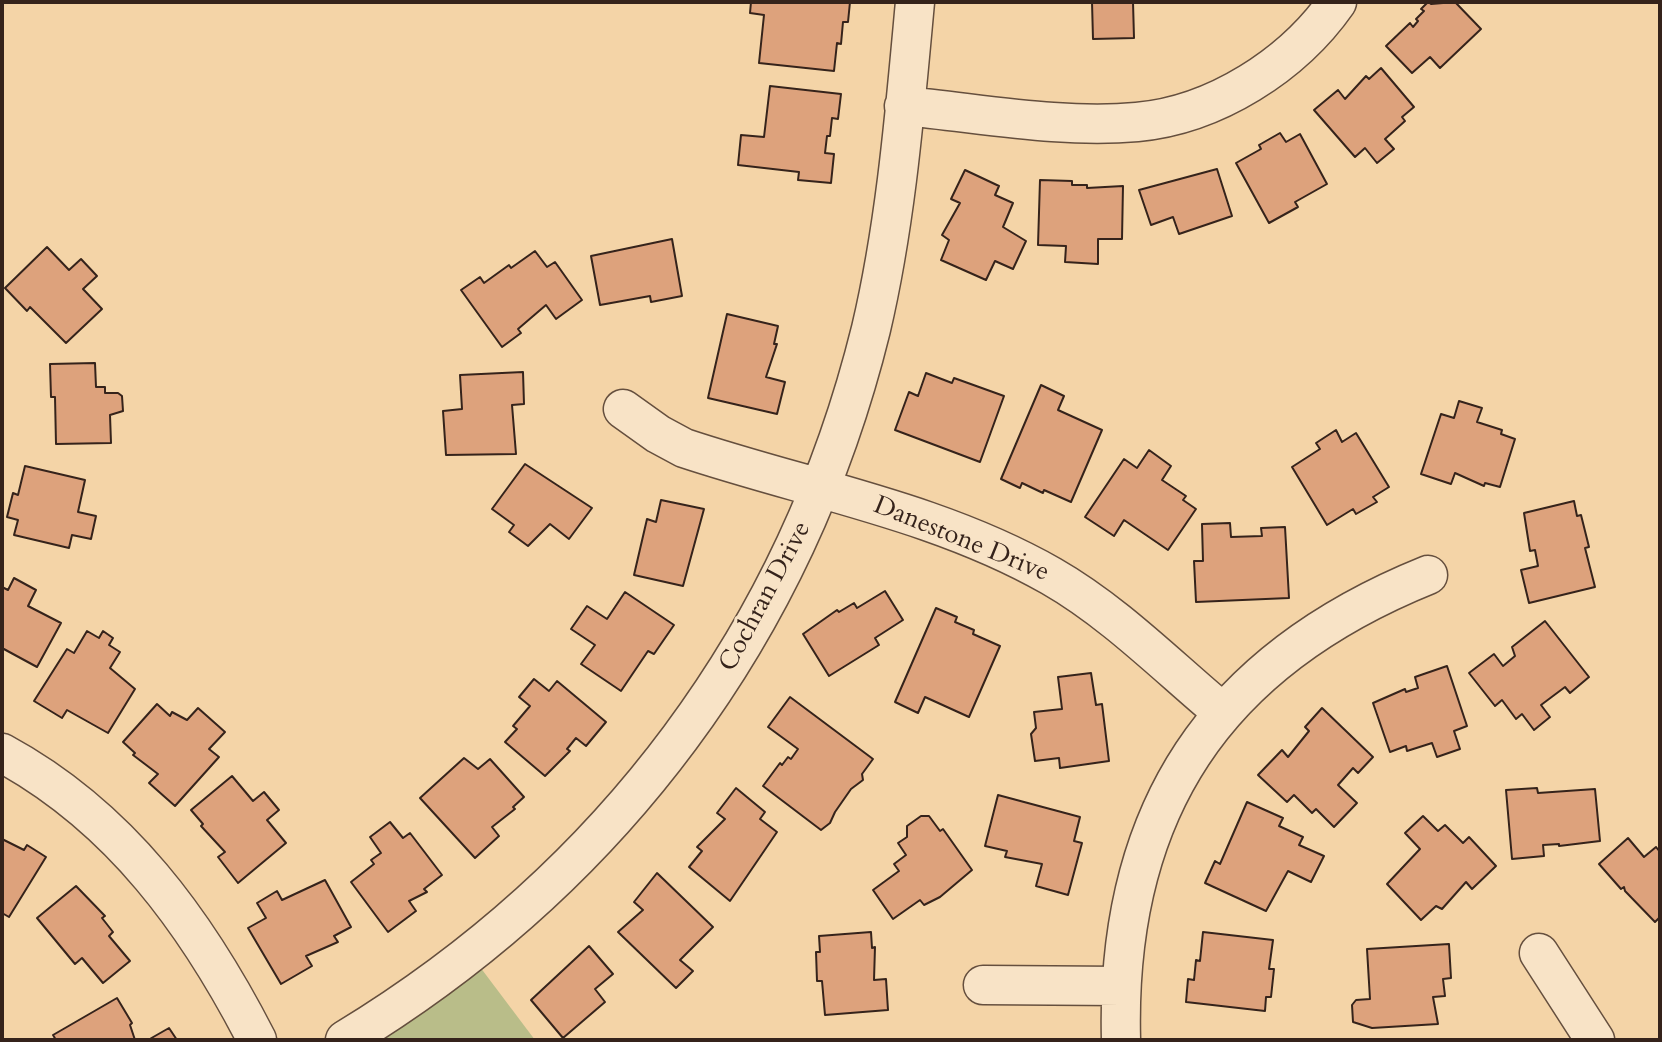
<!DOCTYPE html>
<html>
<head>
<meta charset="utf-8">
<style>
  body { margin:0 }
  #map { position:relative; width:1662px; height:1042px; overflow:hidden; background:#f4d4a7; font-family:Cardo,serif }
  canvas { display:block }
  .frame { position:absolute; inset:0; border:4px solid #35231b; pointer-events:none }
</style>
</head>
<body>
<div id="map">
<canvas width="1662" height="1042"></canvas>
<div class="frame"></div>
</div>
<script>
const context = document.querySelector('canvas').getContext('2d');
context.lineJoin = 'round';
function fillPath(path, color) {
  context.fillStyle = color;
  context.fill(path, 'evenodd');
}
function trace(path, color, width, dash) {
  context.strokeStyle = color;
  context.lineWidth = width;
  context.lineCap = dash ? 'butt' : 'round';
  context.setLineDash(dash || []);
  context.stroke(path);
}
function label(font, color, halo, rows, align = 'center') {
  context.font = font + ' Cardo,serif';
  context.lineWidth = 6;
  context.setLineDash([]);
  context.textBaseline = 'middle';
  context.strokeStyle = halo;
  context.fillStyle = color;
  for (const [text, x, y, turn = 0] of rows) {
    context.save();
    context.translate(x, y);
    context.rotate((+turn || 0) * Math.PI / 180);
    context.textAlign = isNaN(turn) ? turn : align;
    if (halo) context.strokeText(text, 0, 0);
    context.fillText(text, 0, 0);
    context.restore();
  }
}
fillPath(new Path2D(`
  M 471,955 L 535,1040 L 345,1040 Z`), '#b9bd89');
const building = new Path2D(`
  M 751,2 L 850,2 L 848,22 L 843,22 L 841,44 L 837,43 L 834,71 L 759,63 L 764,15 L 750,13 Z
  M 1092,2 L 1133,2 L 1134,38 L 1093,39 Z
  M 1428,2 L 1431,4 L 1455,2 L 1481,29 L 1440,68 L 1430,57 L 1412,73 L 1386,46 L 1410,23 L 1413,27 L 1418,21 L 1416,19 L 1424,11 L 1421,9 Z
  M 1381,68 L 1414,107 L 1402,117 L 1405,121 L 1385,139 L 1394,149 L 1377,163 L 1365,148 L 1355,157 L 1314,110 L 1338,90 L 1345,99 L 1366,76 L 1369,79 Z
  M 770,86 L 841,94 L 838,119 L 832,118 L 830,136 L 827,136 L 825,153 L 834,154 L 831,183 L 798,180 L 799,172 L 738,165 L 741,135 L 764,137 Z
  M 1280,133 L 1286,142 L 1300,134 L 1327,184 L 1295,202 L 1298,207 L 1269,223 L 1236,163 L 1261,149 L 1259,145 Z
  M 1217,169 L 1232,216 L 1179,234 L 1173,217 L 1151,225 L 1139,190 Z
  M 965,170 L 999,186 L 995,195 L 1013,203 L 1003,227 L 1026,241 L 1013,269 L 995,261 L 986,280 L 941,260 L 949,240 L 942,235 L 960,203 L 951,199 Z
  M 1040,180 L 1072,181 L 1072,185 L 1087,185 L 1087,188 L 1123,186 L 1122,239 L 1098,239 L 1098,264 L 1065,262 L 1066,246 L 1038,245 Z
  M 672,239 L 682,296 L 651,302 L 650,296 L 600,305 L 591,256 Z
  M 47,247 L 69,270 L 81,259 L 97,276 L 83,289 L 102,309 L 66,343 L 30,307 L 27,311 L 5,288 Z
  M 535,251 L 547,267 L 555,262 L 582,300 L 556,319 L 546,305 L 518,329 L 521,333 L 502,347 L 461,290 L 480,277 L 484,283 L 509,265 L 511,268 Z
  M 727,314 L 778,326 L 774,344 L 777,344 L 766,377 L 785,382 L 777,414 L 708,398 Z
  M 95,363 L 96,387 L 105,387 L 105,393 L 118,393 L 122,396 L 123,411 L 110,415 L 111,443 L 56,444 L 55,397 L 51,397 L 50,364 Z
  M 523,372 L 524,404 L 512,405 L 516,454 L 446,455 L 443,411 L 462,409 L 460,375 Z
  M 926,373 L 952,383 L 954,378 L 1004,396 L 980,462 L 895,430 L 909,392 L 918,396 Z
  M 1041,385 L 1064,396 L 1058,410 L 1102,430 L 1071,502 L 1044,490 L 1043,493 L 1022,483 L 1020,488 L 1001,479 Z
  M 1459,401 L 1482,408 L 1477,422 L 1502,430 L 1501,434 L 1515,439 L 1500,487 L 1485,483 L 1484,486 L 1455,473 L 1451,484 L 1421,474 L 1441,414 L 1454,418 Z
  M 1336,430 L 1342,442 L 1356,433 L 1389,487 L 1373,497 L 1377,502 L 1356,514 L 1353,509 L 1327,525 L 1292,467 L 1320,449 L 1316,443 Z
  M 1149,450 L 1171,466 L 1162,480 L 1186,496 L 1183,500 L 1196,509 L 1168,550 L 1124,520 L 1114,536 L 1085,517 L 1124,459 L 1137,468 Z
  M 525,464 L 592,508 L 569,539 L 550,524 L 528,546 L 509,532 L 514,525 L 492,509 Z
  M 25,466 L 85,480 L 78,512 L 96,516 L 91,539 L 72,535 L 69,548 L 14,535 L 18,520 L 7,517 L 13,493 L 18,495 Z
  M 661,500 L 704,509 L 683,586 L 634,575 L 647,519 L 656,522 Z
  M 1574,501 L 1577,516 L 1581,515 L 1589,547 L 1585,548 L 1595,587 L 1529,603 L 1521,570 L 1538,566 L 1535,550 L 1530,551 L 1524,513 Z
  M 1230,523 L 1231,537 L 1262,536 L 1261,528 L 1285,527 L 1289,598 L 1196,602 L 1194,561 L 1203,561 L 1202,524 Z
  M 14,578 L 36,590 L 28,606 L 61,623 L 37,667 L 2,648 L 2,587 L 8,590 Z
  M 885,591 L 903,620 L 875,638 L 879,645 L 829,676 L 803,634 L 837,610 L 839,612 L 854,603 L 857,608 Z
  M 625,592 L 674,625 L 654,654 L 648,651 L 621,691 L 581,664 L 595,645 L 571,629 L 587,606 L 607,619 Z
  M 936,608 L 957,617 L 955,622 L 974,630 L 973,634 L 1000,646 L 969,717 L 925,697 L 918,713 L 895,702 Z
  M 1545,621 L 1589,677 L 1570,693 L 1565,687 L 1541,705 L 1550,717 L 1534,730 L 1522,714 L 1516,719 L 1502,700 L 1495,706 L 1469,673 L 1494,654 L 1503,666 L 1515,656 L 1512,647 Z
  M 87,631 L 99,638 L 103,631 L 113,638 L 109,645 L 120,652 L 110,668 L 135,689 L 108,733 L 67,710 L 62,718 L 34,701 L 67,649 L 74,653 Z
  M 1447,666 L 1467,726 L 1454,731 L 1460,749 L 1437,757 L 1432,743 L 1407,751 L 1406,746 L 1390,752 L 1373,703 L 1405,689 L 1406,692 L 1418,688 L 1415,677 Z
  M 1091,673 L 1096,705 L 1102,704 L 1109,761 L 1060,768 L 1059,758 L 1035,761 L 1031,734 L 1036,728 L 1034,712 L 1062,709 L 1058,677 Z
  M 534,679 L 549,691 L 557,681 L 606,722 L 586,746 L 576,738 L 567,749 L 570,751 L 545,776 L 505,742 L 517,729 L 513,726 L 530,706 L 519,697 Z
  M 790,697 L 873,759 L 862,774 L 863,780 L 851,789 L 835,812 L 830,823 L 821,830 L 763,786 L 780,763 L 782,765 L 788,757 L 791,759 L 798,749 L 768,727 Z
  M 157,704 L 170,716 L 172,712 L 187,720 L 198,708 L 225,732 L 209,749 L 219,757 L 175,806 L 149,783 L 158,774 L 133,755 L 135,753 L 123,742 Z
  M 1322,708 L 1373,757 L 1358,773 L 1353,768 L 1338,785 L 1357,803 L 1334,827 L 1316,809 L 1312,813 L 1294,795 L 1287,802 L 1258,775 L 1282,750 L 1288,757 L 1309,731 L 1305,727 Z
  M 464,758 L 478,769 L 490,759 L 524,797 L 513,807 L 515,809 L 492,827 L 499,836 L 475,858 L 420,798 Z
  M 232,776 L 253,801 L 264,792 L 279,810 L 267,820 L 286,843 L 238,883 L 218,857 L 225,852 L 201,826 L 203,824 L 191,810 Z
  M 736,788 L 765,812 L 760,819 L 777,832 L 730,901 L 689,867 L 702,851 L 697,847 L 725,819 L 717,813 Z
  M 1537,788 L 1538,793 L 1595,789 L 1600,841 L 1559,846 L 1559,844 L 1543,845 L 1544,856 L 1512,859 L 1506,790 Z
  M 998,795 L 1080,817 L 1074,841 L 1082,843 L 1068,895 L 1036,886 L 1042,864 L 1005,857 L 1007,851 L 985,846 Z
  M 1247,802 L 1283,818 L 1279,826 L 1303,837 L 1299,845 L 1324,856 L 1311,882 L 1288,871 L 1266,911 L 1205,883 L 1215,861 L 1220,864 Z
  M 921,816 L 929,816 L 940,831 L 943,829 L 972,870 L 940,897 L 924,905 L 920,900 L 893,919 L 873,890 L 899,871 L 894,864 L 906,855 L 898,843 L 907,837 L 907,826 Z
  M 1423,816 L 1438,831 L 1445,825 L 1463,843 L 1469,837 L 1496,866 L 1472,889 L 1466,882 L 1442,909 L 1436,906 L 1421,920 L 1387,884 L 1420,849 L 1405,833 Z
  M 390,822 L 403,838 L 410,833 L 442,875 L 424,889 L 427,892 L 409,901 L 416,911 L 388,932 L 351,882 L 374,864 L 371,860 L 381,853 L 370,837 Z
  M 1628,838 L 1644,857 L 1656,847 L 1660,852 L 1660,917 L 1655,922 L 1625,891 L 1624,887 L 1621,889 L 1599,864 Z
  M 2,839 L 24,850 L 27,845 L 46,857 L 9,917 L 2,913 Z
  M 657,873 L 713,927 L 680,960 L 693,971 L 676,988 L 618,932 L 643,910 L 634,902 Z
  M 325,880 L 351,927 L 334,936 L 338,942 L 306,956 L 312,966 L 281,984 L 248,928 L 266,918 L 257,903 L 277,891 L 282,900 Z
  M 76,886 L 105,916 L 102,918 L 113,932 L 109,936 L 130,961 L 103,983 L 82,958 L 75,964 L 37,918 Z
  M 871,932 L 872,948 L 875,947 L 874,980 L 886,979 L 888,1010 L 825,1015 L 822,981 L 817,981 L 816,952 L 820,952 L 819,936 Z
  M 1203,932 L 1273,940 L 1269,969 L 1274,969 L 1271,997 L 1266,997 L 1265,1011 L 1186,1002 L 1188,979 L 1194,980 L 1196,960 L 1200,961 Z
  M 1449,944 L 1451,978 L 1443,979 L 1445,996 L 1433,997 L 1438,1024 L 1372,1028 L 1353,1022 L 1352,1005 L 1356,1000 L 1370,999 L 1367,949 Z
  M 589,946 L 613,974 L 595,989 L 605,1002 L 563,1038 L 531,1000 Z
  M 117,998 L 132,1023 L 130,1025 L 135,1040 L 56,1040 L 53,1035 Z
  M 169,1028 L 177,1040 L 148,1040 Z`);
fillPath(building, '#dda27c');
trace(building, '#35231b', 2);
const minor = new Path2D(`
  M 904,106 C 980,113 1061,129 1137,122 C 1215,115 1293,65 1337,2
  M 623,409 L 658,434 L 684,448 C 807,489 937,511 1051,576 C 1114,612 1168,667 1222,712
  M 2,753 C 120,817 197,923 257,1040
  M 1539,953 L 1595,1040
  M 983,985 L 1121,986
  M 345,1040 C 612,878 796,633 871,329 C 896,223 905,110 915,2
  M 1121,1040 C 1115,811 1215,661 1428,575`);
trace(minor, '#654f3e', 41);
trace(minor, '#f8e3c6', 38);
label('26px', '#35231b', '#f8e3c6', [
  ["Danestone Drive",961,540,22],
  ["Cochran Drive",766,597,-62]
]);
</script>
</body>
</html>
